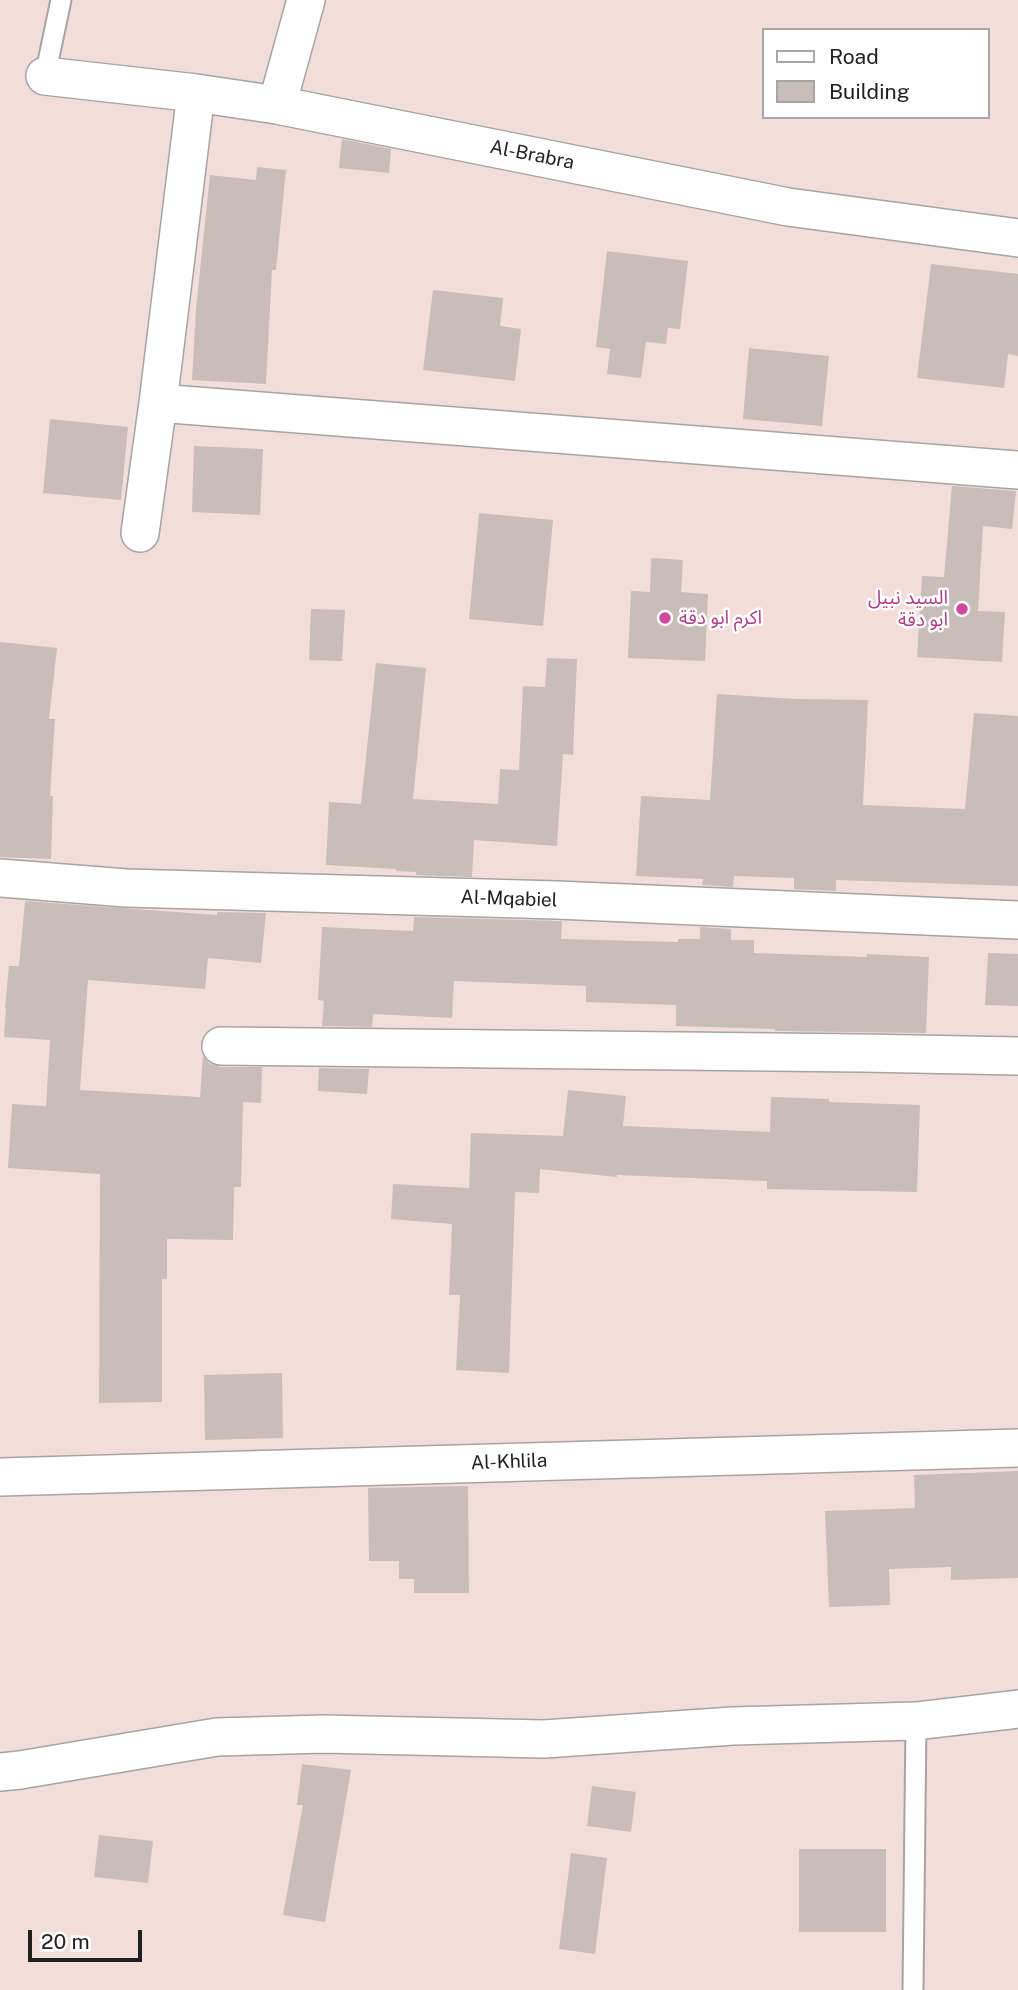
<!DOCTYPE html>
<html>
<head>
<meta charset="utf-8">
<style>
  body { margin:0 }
  #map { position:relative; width:1018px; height:1990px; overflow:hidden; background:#f1ece6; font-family:"Public Sans",sans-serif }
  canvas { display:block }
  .legend { position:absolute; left:762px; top:28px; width:228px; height:91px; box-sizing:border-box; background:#fff; border:2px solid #a6a6a6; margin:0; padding:9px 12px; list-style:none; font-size:21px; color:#202020 }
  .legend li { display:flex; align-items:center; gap:14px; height:35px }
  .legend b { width:35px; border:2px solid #a6a6a6 }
  .scale { position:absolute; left:28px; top:1930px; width:114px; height:32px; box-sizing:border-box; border:4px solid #202020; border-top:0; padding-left:9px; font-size:21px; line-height:24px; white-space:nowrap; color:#202020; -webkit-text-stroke:5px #fff; paint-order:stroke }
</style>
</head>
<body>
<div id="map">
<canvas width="1018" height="1990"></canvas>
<ul class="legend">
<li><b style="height:9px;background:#fff"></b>Road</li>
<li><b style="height:19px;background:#c9bdb9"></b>Building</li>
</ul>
<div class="scale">20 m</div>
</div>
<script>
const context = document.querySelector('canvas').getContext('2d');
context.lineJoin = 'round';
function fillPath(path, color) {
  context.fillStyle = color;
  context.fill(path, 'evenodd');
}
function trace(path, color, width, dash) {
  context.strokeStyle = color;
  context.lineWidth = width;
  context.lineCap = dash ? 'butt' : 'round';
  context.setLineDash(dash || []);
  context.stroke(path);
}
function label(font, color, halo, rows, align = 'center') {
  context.font = font + ' "Public Sans","Noto Sans Arabic",sans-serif';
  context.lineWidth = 5;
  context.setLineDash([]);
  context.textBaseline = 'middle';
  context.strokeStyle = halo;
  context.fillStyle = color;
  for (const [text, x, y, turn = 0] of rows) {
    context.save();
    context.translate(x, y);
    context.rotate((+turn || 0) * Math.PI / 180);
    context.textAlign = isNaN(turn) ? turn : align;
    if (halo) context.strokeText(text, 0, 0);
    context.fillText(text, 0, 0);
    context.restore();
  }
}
fillPath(new Path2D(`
  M 0,0 L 1018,0 L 1018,1990 L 0,1990 ZM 764,30 L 988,30 L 988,117 L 764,117 Z`), '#f3ddd9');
fillPath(new Path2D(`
  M 342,139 L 391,149 L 389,173 L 339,168 Z
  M 257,167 L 286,170 L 276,270 L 272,270 L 266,384 L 192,380 L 196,309 L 210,175 L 256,180 Z
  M 607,251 L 688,261 L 680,329 L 668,328 L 666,344 L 646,342 L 641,378 L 607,374 L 610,349 L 596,347 Z
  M 931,264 L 1018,274 L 1018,356 L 1008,354 L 1004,388 L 917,378 Z
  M 433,290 L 503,298 L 500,326 L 521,329 L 515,381 L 423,370 Z
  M 749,348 L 829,356 L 822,426 L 743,419 Z
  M 50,419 L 128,427 L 121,500 L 43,493 Z
  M 194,446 L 263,449 L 260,515 L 192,512 Z
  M 952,486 L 1016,491 L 1012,529 L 983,526 L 978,611 L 1005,612 L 1002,662 L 917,657 L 922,576 L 944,577 Z
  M 479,513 L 553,520 L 543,626 L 469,619 Z
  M 651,558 L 683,560 L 681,592 L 708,594 L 705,661 L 628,658 L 631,591 L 650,592 Z
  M 311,609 L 345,610 L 342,661 L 309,660 Z
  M 0,642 L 57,648 L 49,719 L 55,719 L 50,796 L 53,796 L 51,859 L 0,857 Z
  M 547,658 L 577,659 L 573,755 L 563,754 L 557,846 L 474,840 L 472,877 L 416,875 L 416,872 L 396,871 L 396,869 L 326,865 L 329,802 L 361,804 L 376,663 L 426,668 L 413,799 L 498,804 L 500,769 L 519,770 L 523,686 L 545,687 Z
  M 717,694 L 796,699 L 868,700 L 863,805 L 965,809 L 974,713 L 1018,716 L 1018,886 L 836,880 L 836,891 L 794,889 L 794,878 L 734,876 L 733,887 L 702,885 L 703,879 L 636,876 L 641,796 L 710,800 Z
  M 25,901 L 217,915 L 217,912 L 266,913 L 261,963 L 208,958 L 205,989 L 88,980 L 80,1090 L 200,1097 L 203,1056 L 210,1064 L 220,1067 L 262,1067 L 261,1103 L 243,1102 L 241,1187 L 234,1187 L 233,1240 L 167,1239 L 167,1279 L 162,1279 L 162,1402 L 99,1403 L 100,1174 L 8,1168 L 12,1104 L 46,1106 L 50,1040 L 4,1037 L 6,1008 L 5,1008 L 9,966 L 19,966 Z
  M 414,917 L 562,921 L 561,939 L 678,942 L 678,939 L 700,939 L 700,927 L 731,929 L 731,940 L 754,940 L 754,953 L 867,957 L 867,954 L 929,957 L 926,1033 L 775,1031 L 775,1029 L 676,1026 L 676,1005 L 586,1002 L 586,986 L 454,981 L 452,1018 L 373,1014 L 372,1027 L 322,1026 L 324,1001 L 318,1000 L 322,927 L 413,931 Z
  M 988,953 L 1018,954 L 1018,1006 L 985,1005 Z
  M 319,1068 L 369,1069 L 367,1094 L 318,1091 Z
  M 568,1090 L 626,1096 L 623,1126 L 770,1132 L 771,1097 L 829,1099 L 829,1102 L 920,1105 L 917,1192 L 767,1189 L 767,1181 L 617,1175 L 617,1177 L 540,1169 L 539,1193 L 515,1192 L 509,1373 L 456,1370 L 460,1295 L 449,1295 L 452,1224 L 391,1219 L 393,1184 L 469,1188 L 471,1133 L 563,1136 Z
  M 282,1373 L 283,1438 L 205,1440 L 204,1375 Z
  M 1018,1471 L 1018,1578 L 951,1580 L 951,1567 L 889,1569 L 890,1605 L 829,1607 L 825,1511 L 915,1508 L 914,1475 Z
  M 468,1486 L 469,1593 L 414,1593 L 414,1579 L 399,1579 L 399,1561 L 369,1561 L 368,1488 Z
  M 302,1764 L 351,1770 L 325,1922 L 283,1915 L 303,1805 L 297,1805 Z
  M 592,1786 L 636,1792 L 631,1832 L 587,1826 Z
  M 99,1835 L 153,1841 L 148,1883 L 94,1877 Z
  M 799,1849 L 886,1849 L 886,1932 L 799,1932 Z
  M 571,1853 L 607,1858 L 595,1954 L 559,1949 Z`), '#c9bdb9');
const lane = new Path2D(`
  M 45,76 L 61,0
  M 913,1990 L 916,1721`);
const street = new Path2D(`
  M 45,76 L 196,93 L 277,105 L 788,207 L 1018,238
  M 277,105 L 306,0
  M 158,403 L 1018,470
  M 140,533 L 158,403 L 196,93
  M 0,878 L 126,888 L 557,900 L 1018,920
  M 221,1046 L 862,1053 L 1018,1056
  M 0,1477 L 1018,1448
  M 0,1772 L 20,1770 L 217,1737 L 323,1734 L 544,1739 L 733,1726 L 916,1721 L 1018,1709`);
trace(lane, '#a4a4a4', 23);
trace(street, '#a4a4a4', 40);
trace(lane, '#fff', 19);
trace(street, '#fff', 37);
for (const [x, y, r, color] of [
  [962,609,7,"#d1479c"],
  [665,618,7,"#d1479c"]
]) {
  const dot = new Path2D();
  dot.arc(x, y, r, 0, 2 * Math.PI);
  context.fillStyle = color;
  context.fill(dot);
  trace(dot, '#fff', 2.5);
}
label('19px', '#202020', '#fff', [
  ["Al-Brabra",532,155,11],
  ["Al-Mqabiel",509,899,2],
  ["Al-Khlila",509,1462,-2]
]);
label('19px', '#b23c85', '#fff', [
  ["السيد نبيل",948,598],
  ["ابو دقة",948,620],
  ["اكرم ابو دقة",679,618,"left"]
], 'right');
</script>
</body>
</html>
